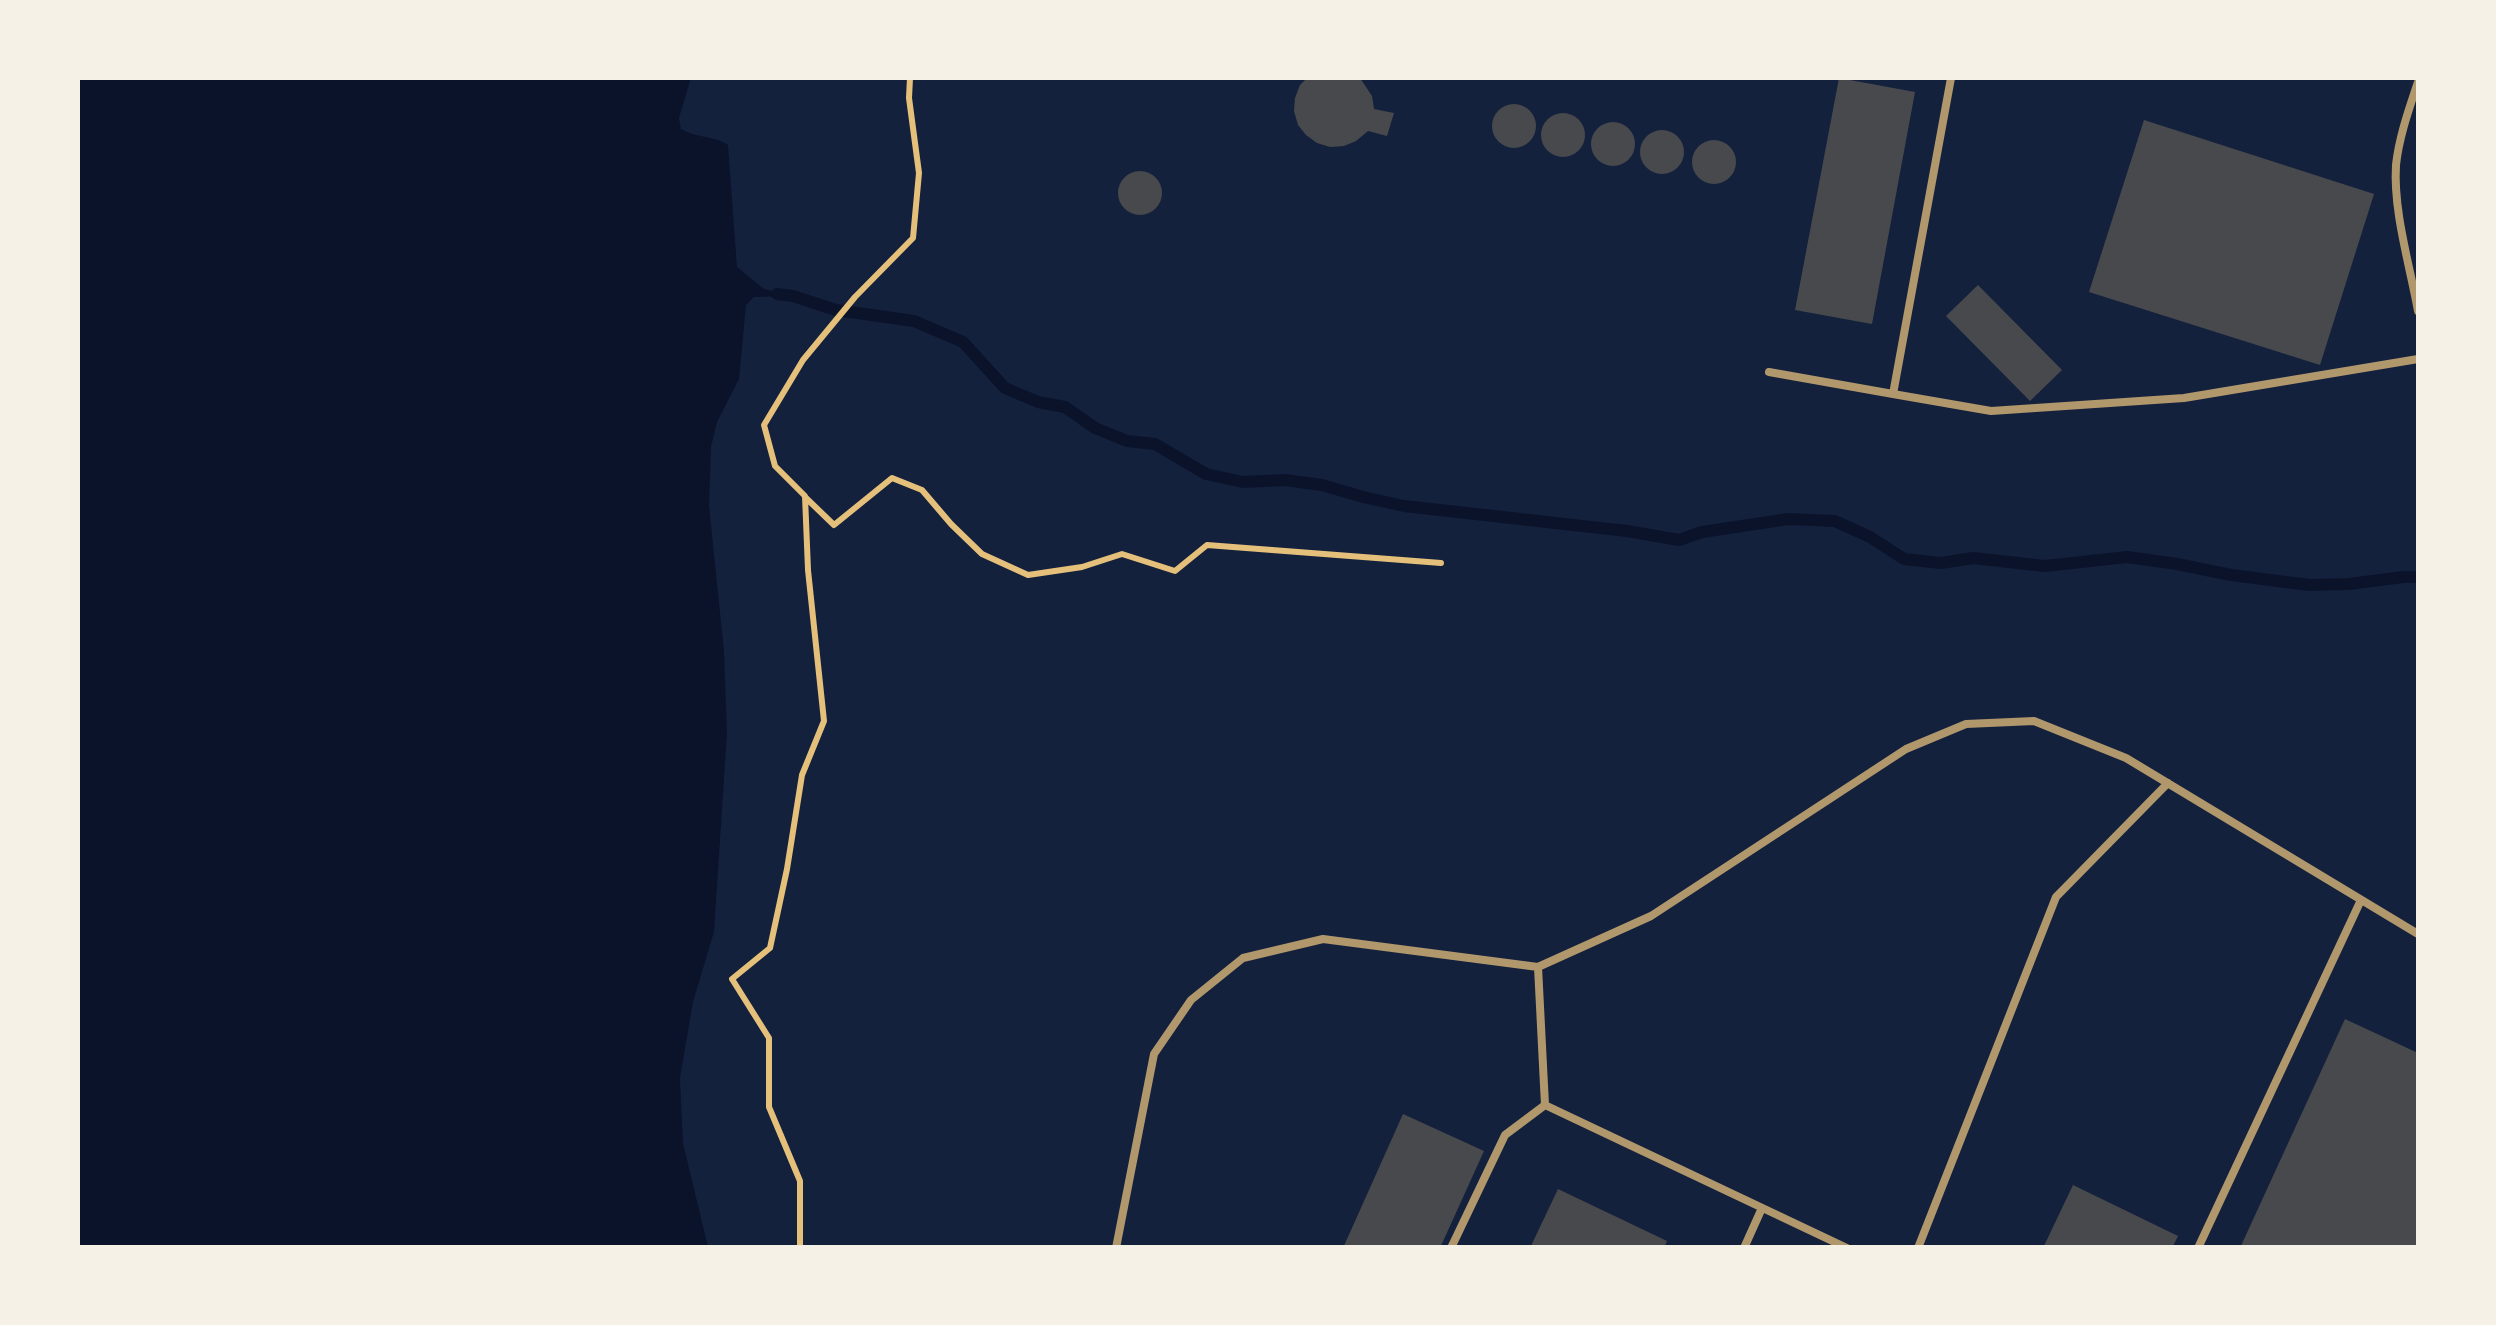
<!DOCTYPE html>
<html>
<head>
<meta charset="utf-8">
<style>
  body { margin:0 }
  #map { position:relative; width:2496px; height:1325px; overflow:hidden; background:#14213d; font-family:"Roboto Serif",serif }
  canvas { display:block }
  .frame { position:absolute; inset:0; border:80px solid #f6f1e7; pointer-events:none }
</style>
</head>
<body>
<div id="map">
<canvas width="2496" height="1325"></canvas>
<div class="frame"></div>
</div>
<script>
const context = document.querySelector('canvas').getContext('2d');
context.lineJoin = 'round';
function fillPath(path, color) {
  context.fillStyle = color;
  context.fill(path, 'evenodd');
}
function trace(path, color, width, dash) {
  context.strokeStyle = color;
  context.lineWidth = width;
  context.lineCap = dash ? 'butt' : 'round';
  context.setLineDash(dash || []);
  context.stroke(path);
}
fillPath(new Path2D(`
  M 78,78 L 691,78 L 679,118 L 681,129 C 696,138 713,135 728,145 L 737,267 L 764,289 L 793,296 L 754,297 L 746,305 L 739,379 L 717,422 L 711,447 L 709,506 L 724,651 L 727,733 L 714,932 L 693,1002 L 680,1078 L 683,1143 L 708,1247 L 78,1247 Z`), '#0b132b');
trace(new Path2D(`
  M 777,294 L 793,296 L 836,310 L 914,321 L 963,342 L 1005,388 L 1038,402 L 1065,407 L 1095,428 L 1127,441 L 1155,444 L 1206,474 L 1243,482 L 1285,480 L 1322,485 L 1363,497 L 1404,506 L 1627,531 L 1679,540 L 1702,532 L 1788,519 L 1835,521 L 1870,537 L 1904,559 L 1941,563 L 1973,558 L 2045,566 L 2127,557 L 2177,564 L 2231,575 L 2309,585 L 2349,584 L 2403,577 L 2418,577`), '#0b132b', 12);
fillPath(new Path2D(`
  M 1307,78 L 1360,78 L 1372,96 L 1374,109 L 1394,113 L 1387,136 L 1368,131 L 1356,141 L 1344,146 L 1330,147 L 1317,143 L 1306,135 L 1298,125 L 1294,111 L 1295,98 L 1300,85 Z
  M 1839,78 L 1915,92 L 1872,324 L 1795,310 Z
  M1492 126a22 22 0 1 1 44 0a22 22 0 1 1-44 0Z
  M1541 135a22 22 0 1 1 44 0a22 22 0 1 1-44 0Z
  M 2144,120 L 2374,194 L 2320,365 L 2089,292 Z
  M1591 144a22 22 0 1 1 44 0a22 22 0 1 1-44 0Z
  M1640 152a22 22 0 1 1 44 0a22 22 0 1 1-44 0Z
  M1692 162a22 22 0 1 1 44 0a22 22 0 1 1-44 0Z
  M1118 193a22 22 0 1 1 44 0a22 22 0 1 1-44 0Z
  M 1978,285 L 2062,370 L 2030,401 L 1946,316 Z
  M 2345,1019 L 2418,1053 L 2418,1248 L 2240,1248 Z
  M 1403,1114 L 1484,1151 L 1440,1248 L 1343,1248 Z
  M 2073,1185 L 2178,1236 L 2172,1248 L 2043,1248 Z
  M 1558,1189 L 1667,1241 L 1664,1248 L 1530,1248 Z`), '#48494c');
trace(new Path2D(`
  M 805,497 L 834,525 L 892,478 L 922,490 L 951,524 L 982,554 L 1028,575 L 1082,567 L 1122,554 L 1175,571 L 1207,545 L 1441,563
  M 800,1248 L 800,1181 L 769,1107 L 769,1038 L 732,979 L 770,948 L 787,869 L 802,775 L 824,721 L 808,570 L 805,496 L 775,466 L 764,425 L 803,360 L 855,297 L 913,238 L 919,173 L 909,98 L 910,78`), '#e5c07b', 6);
trace(new Path2D(`
  M 1951,78 L 1893,394 L 1991,411 L 2184,398 L 2418,359
  M 2418,82 C 2409,109 2399,137 2396,165 C 2393,211 2410,266 2418,311
  M 1769,372 L 1893,394
  M 1538,967 L 1545,1105 L 1847,1248
  M 1116,1248 L 1154,1054 L 1191,1000 L 1243,958 L 1323,939 L 1538,967 L 1651,916 L 1906,749 L 1966,724 L 2034,721 L 2126,758 L 2418,934
  M 1451,1248 L 1505,1135 L 1545,1105
  M 1744,1248 L 1762,1208
  M 1918,1248 L 2056,897 L 2168,783
  M 2198,1248 L 2361,900`), '#b1986c', 8);
</script>
</body>
</html>
